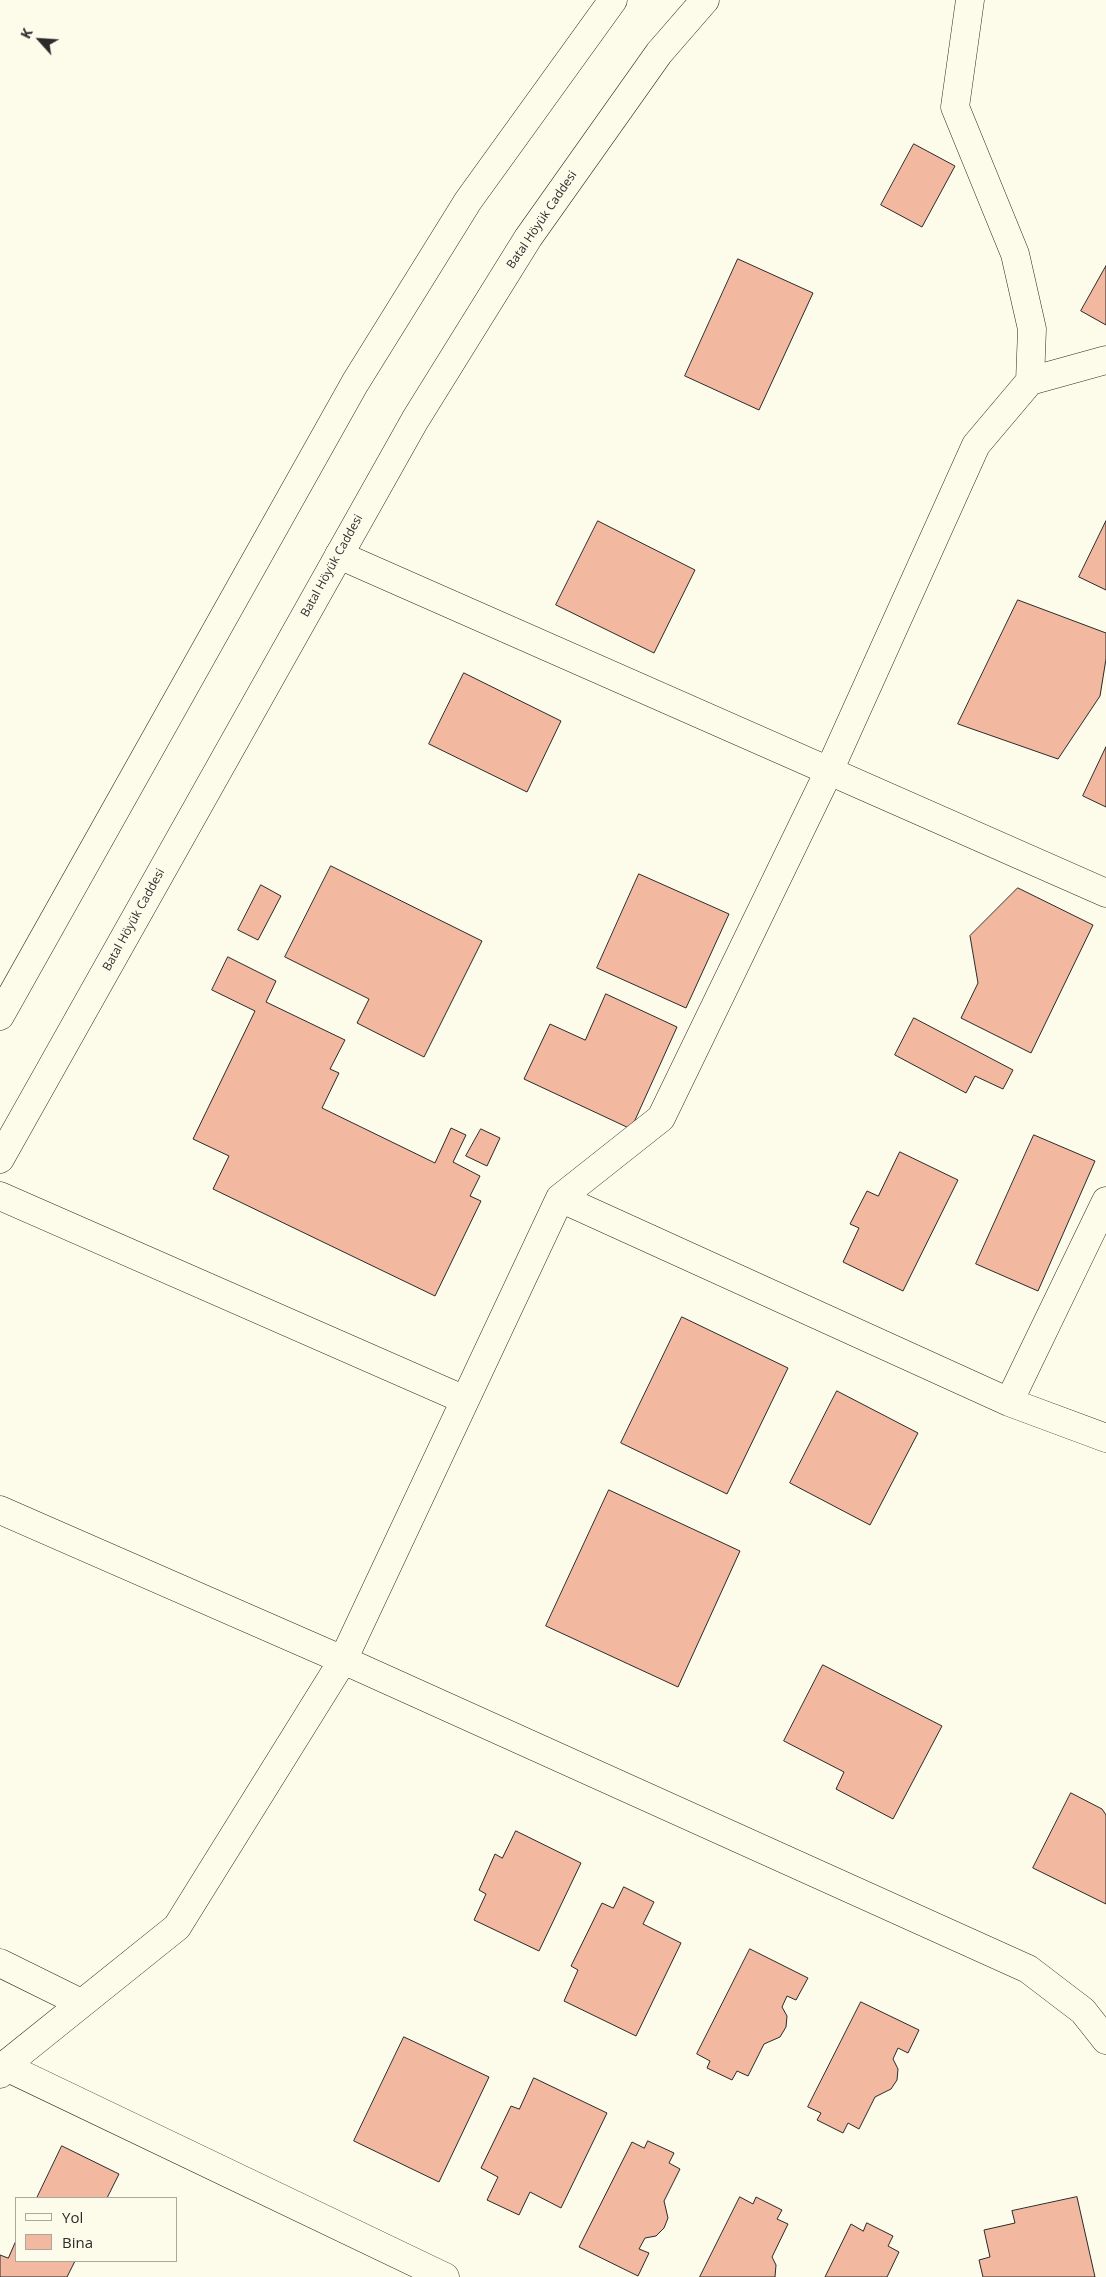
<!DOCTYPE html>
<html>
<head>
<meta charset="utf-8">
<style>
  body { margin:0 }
  #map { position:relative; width:1106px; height:2277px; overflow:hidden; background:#fdfbea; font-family:"Open Sans",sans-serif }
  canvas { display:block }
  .legend { position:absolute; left:15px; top:2197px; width:162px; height:65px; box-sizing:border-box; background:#fdfbea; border:1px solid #a9a89e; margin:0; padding:6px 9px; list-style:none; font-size:15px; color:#2b2b2b }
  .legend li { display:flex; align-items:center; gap:10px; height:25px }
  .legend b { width:25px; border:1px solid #a9a89e }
  .north { position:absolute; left:15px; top:15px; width:50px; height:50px; -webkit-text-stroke:4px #fdfbea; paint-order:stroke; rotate:296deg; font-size:14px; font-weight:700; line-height:20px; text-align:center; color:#2b2b2b }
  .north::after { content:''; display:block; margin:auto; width:18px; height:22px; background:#2b2b2b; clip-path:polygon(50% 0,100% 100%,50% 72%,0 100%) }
</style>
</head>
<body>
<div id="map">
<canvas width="1106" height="2277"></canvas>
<ul class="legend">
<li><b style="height:6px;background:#fdfbea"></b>Yol</li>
<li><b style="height:14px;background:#f2b8a0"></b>Bina</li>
</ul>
<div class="north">K</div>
</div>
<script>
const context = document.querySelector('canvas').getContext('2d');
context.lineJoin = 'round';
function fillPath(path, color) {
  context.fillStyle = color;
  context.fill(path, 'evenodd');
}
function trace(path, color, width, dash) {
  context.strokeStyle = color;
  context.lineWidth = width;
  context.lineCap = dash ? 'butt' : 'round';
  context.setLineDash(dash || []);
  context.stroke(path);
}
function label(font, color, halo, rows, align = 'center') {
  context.font = font + ' "Open Sans",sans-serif';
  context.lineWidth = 4;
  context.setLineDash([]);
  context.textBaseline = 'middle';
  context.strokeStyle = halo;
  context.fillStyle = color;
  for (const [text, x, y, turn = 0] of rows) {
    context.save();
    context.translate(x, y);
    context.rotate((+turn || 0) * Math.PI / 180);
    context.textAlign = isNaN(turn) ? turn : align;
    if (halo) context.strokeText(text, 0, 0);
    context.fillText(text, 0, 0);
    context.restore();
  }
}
const building = new Path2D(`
  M 914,144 L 955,166 L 922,227 L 881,205 Z
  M 738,259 L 813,293 L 759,410 L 685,376 Z
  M 1106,266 L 1106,325 L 1081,311 Z
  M 598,521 L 695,570 L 654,653 L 556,605 Z
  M 1106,521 L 1106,590 L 1079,577 Z
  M 1018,600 L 1106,633 L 1106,659 L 1100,696 L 1058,759 L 958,724 Z
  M 464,673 L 561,721 L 527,792 L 429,744 Z
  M 1106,747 L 1106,807 L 1083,796 Z
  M 331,866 L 482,941 L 424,1057 L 357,1023 L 369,999 L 285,957 Z
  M 639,874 L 729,914 L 686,1008 L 597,968 Z
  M 261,885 L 281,896 L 258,940 L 238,930 Z
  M 1018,888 L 1093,925 L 1031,1053 L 961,1018 L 978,983 L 970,936 Z
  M 228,957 L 276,981 L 266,1002 L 345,1040 L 330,1069 L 339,1073 L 322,1108 L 435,1163 L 451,1128 L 466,1135 L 453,1162 L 480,1176 L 470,1196 L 481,1201 L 435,1296 L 213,1189 L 229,1156 L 193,1139 L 255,1011 L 212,990 Z
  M 606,994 L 677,1027 L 631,1129 L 524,1079 L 550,1024 L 585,1040 Z
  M 914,1018 L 1013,1070 L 1003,1089 L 975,1076 L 966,1093 L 895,1055 Z
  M 481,1129 L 500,1138 L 487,1166 L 466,1156 Z
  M 1034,1135 L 1095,1161 L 1038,1291 L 976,1264 Z
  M 900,1152 L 958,1180 L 903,1291 L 843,1262 L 859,1228 L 850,1224 L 867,1191 L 878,1196 Z
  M 682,1317 L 788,1368 L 727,1494 L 621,1443 Z
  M 837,1391 L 918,1433 L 870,1525 L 790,1483 Z
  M 609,1490 L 740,1551 L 678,1687 L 546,1626 Z
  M 823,1665 L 942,1726 L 893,1819 L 836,1789 L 844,1772 L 784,1741 Z
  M 1071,1793 L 1102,1809 L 1106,1815 L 1106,1904 L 1033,1868 Z
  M 516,1831 L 581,1863 L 539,1951 L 474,1920 L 486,1894 L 479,1890 L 495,1854 L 502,1858 Z
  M 624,1887 L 654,1902 L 643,1924 L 681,1943 L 636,2036 L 564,2001 L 578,1970 L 571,1966 L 602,1903 L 613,1908 Z
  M 750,1949 L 808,1978 L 796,2000 L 787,1996 L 782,2007 L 787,2016 L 786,2027 L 780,2037 L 764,2044 L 748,2076 L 737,2071 L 732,2080 L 707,2068 L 710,2061 L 697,2054 Z
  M 861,2002 L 919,2030 L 908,2053 L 898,2048 L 893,2059 L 898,2069 L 897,2080 L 891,2089 L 875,2097 L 859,2129 L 848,2123 L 843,2133 L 817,2120 L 821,2113 L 808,2107 Z
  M 404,2037 L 489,2077 L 439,2182 L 354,2141 Z
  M 534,2078 L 607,2113 L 561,2208 L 530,2192 L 519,2215 L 487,2200 L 498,2177 L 481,2168 L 511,2106 L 519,2109 Z
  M 648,2141 L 674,2153 L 669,2163 L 680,2169 L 664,2201 L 668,2218 L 664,2228 L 656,2236 L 645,2238 L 639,2249 L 649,2253 L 638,2276 L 579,2247 L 632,2142 L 644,2148 Z
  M 62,2146 L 119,2174 L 107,2198 L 37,2198 Z
  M 740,2197 L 753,2204 L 756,2197 L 782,2210 L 777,2219 L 788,2224 L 772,2257 L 776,2265 L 775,2277 L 700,2277 Z
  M 1077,2197 L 1095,2277 L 983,2277 L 979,2260 L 990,2257 L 984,2230 L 1015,2223 L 1012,2211 Z
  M 867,2223 L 893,2236 L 888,2246 L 899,2252 L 887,2277 L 825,2277 L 851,2224 L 863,2231 Z
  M 16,2241 L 16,2261 L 75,2261 L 67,2277 L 0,2277 L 0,2255 L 8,2258 Z`);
fillPath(building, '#f2b8a0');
trace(building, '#2b2b2b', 1);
const street = new Path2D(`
  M 1030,381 L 1106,360
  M 339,555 L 1106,893
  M 0,1196 L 465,1400
  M 560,1198 L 1009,1402 L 1106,1438
  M 1009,1402 L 1106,1201
  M 0,1510 L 343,1660 L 1028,1969 L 1083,2011 L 1106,2040
  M 0,1963 L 81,2003
  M 4,2066 L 445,2277
  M 0,2074 L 4,2066 L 177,1927 L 343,1660 L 560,1198 L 661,1118 L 829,771 L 976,445 L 1030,381 L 1032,329 L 1015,254 L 955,107 L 970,0`);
const secondary = new Path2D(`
  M 0,1016 L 355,383 L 468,201 L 613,0
  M 0,1159 L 415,420 L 528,238 L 659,53 L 705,0`);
trace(street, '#2b2b2b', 29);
trace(secondary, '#2b2b2b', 29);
trace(street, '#fdfbea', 28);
trace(secondary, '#fdfbea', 28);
label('12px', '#2b2b2b', '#fdfbea', [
  ["Batal Höyük Caddesi",542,220,-56],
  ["Batal Höyük Caddesi",332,566,-61],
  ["Batal Höyük Caddesi",134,920,-61]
]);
</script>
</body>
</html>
